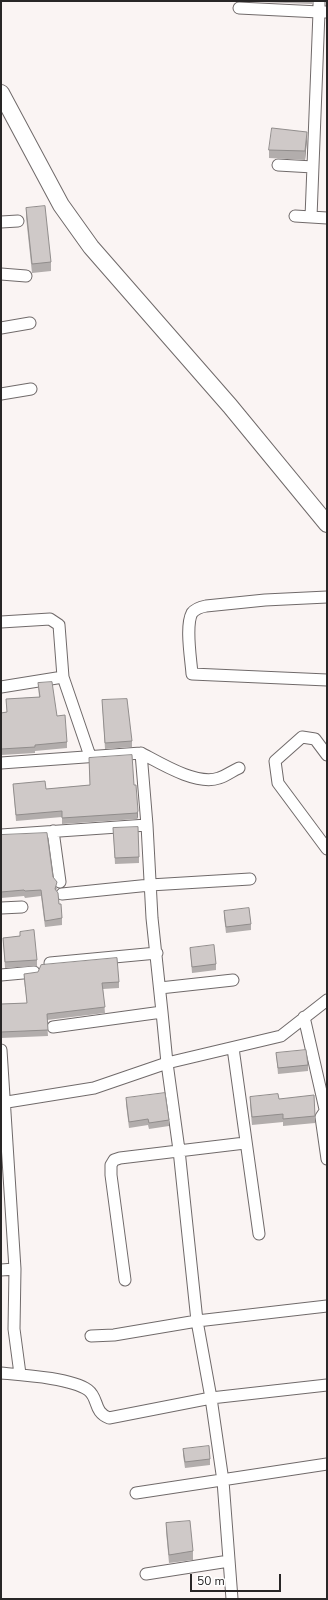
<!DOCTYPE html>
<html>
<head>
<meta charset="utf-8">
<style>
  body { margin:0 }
  #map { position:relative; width:328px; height:1600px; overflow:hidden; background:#faf4f3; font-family:"Nunito Sans",sans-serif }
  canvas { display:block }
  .frame { position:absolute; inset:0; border:2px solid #282626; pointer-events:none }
  .scale { position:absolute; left:190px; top:1574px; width:91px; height:18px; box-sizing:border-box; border:2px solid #282626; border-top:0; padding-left:5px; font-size:12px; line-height:14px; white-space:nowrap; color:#282626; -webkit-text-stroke:3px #fff; paint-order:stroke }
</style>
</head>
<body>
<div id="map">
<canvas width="328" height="1600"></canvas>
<div class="frame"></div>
<div class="scale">50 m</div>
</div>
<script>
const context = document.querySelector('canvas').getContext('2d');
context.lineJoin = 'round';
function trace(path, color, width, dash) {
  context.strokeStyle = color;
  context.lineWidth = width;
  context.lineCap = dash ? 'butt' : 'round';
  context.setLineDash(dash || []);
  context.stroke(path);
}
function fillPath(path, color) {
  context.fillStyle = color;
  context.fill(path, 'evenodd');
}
const street = new Path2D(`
  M 239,8 L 319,12 L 319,1
  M 278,165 L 313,167
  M 295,216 L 327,218
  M 311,217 L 319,12 L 327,12
  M 1,222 L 18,221
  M 1,274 L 26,276
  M 1,328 L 30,323
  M 1,394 L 31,389
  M 327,597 L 265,600 L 206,606 C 201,607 195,609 192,613 C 185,626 191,659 192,674 L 327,680
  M 1,622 L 50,619 L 59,625 L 63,677 L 90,756
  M 1,687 L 63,677
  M 327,755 L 315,739 L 302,737 L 275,761 L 278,783 L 327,849
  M 1,763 L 141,753
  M 53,831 L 60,882
  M 1,835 L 147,825
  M 62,894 L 150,885 L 250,879
  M 1,908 L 22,907
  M 50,963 L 157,953
  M 1,975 L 34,972
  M 160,988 L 233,980
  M 162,1012 L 152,918 L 147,825 L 141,753 C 160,763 197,786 219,778 C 226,776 232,771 239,768
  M 304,1017 L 325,1109
  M 53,1027 L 162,1012 L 167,1063 L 179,1150 L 197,1321 L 211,1398 L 223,1481 L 232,1599
  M 233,1048 L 259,1234
  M 1,1050 L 15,1269 L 14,1329 L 20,1374
  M 1,1103 L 94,1088 L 167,1063 L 281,1036 L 327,1000
  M 327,1108 L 321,1117 L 327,1159
  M 1,1270 L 15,1269
  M 125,1280 L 111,1175 L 111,1165 L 114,1160 L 120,1158 L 245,1143
  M 91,1336 L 114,1335 L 197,1321 L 327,1306
  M 1,1373 C 23,1375 71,1378 88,1390 C 99,1398 93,1412 109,1418 L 211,1398 L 327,1385
  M 136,1493 L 327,1464
  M 146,1574 L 229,1561`);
const secondary = new Path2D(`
  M 1,93 L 61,205 L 91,247 L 230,406 L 327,524`);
trace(street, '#706a6a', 13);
trace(secondary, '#706a6a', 18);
trace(street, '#fff', 11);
trace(secondary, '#fff', 16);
fillPath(new Path2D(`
  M 234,1 L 312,1 L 312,4 Z
  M 307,140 L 305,160 L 269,158 L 269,150 Z
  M 26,208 L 51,262 L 51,271 L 32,273 L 26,217 Z
  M 38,683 L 57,716 L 67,742 L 67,748 L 35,751 L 35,753 L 1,755 L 1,713 L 7,712 L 6,699 L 39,697 Z
  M 102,700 L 132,741 L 132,747 L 105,749 Z
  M 89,764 L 134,785 L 138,817 L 137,819 L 62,824 L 62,817 L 16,821 L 13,784 L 46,789 L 90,785 Z
  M 113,828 L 139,857 L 139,863 L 115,864 Z
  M 1,835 L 53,877 L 57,888 L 56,891 L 59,904 L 62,918 L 62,925 L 45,927 L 41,896 L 25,898 L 24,896 L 1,898 Z
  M 224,911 L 251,924 L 251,930 L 226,933 L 224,917 Z
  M 20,932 L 37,960 L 37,966 L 5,968 L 3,938 L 20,936 Z
  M 190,948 L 216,964 L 216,970 L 192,973 Z
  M 24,974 L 119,982 L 119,988 L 103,989 L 105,1013 L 47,1020 L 48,1036 L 1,1038 L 1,1004 L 27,1003 L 24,980 Z
  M 276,1053 L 308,1065 L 308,1071 L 278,1074 Z
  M 250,1097 L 279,1099 L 315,1116 L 315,1123 L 283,1126 L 283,1122 L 252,1125 L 250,1105 Z
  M 126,1098 L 169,1120 L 169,1126 L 149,1129 L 148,1125 L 129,1128 L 126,1104 Z
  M 183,1449 L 210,1459 L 210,1465 L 185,1468 L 183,1455 Z
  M 166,1523 L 193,1551 L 193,1560 L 169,1563 L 166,1531 Z`), '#b2adac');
fillPath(new Path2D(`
  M 307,132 L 307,140 L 305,160 L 305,151 Z
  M 138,811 L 138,817 L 137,819 L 137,813 Z`), '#918d8c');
const building = new Path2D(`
  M 272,128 L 307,132 L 305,151 L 269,150 Z
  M 45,206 L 51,262 L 32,264 L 26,208 Z
  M 52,682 L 57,716 L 65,715 L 67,742 L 35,745 L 35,747 L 1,749 L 1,713 L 7,712 L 6,699 L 40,697 L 38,683 Z
  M 127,699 L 132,741 L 105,743 L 102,700 Z
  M 132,755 L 134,785 L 136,785 L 138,811 L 137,813 L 62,818 L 62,811 L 16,815 L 13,784 L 45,781 L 46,789 L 90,785 L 89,758 Z
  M 138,827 L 139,857 L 115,858 L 113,828 Z
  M 47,833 L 53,877 L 57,882 L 55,889 L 58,893 L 59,904 L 61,904 L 62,918 L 45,921 L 41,890 L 25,891 L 24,890 L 1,892 L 1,835 Z
  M 249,908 L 251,924 L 226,927 L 224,911 Z
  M 34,930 L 37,960 L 5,962 L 3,938 L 20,936 L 20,932 Z
  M 214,945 L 216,964 L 192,967 L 190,948 Z
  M 117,958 L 119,982 L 102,983 L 105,1007 L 47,1014 L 48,1030 L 1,1032 L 1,1004 L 27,1003 L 24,974 L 38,972 L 41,965 Z
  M 306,1050 L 308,1065 L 278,1068 L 276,1053 Z
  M 165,1093 L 169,1120 L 149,1123 L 148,1119 L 129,1122 L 126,1098 Z
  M 278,1094 L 279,1099 L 314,1095 L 315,1116 L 283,1119 L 283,1114 L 252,1117 L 250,1097 Z
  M 209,1446 L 210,1459 L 185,1462 L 183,1449 Z
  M 190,1521 L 193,1551 L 169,1555 L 166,1523 Z`);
fillPath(building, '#cfc9c8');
trace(building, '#918d8c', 1);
</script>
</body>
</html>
